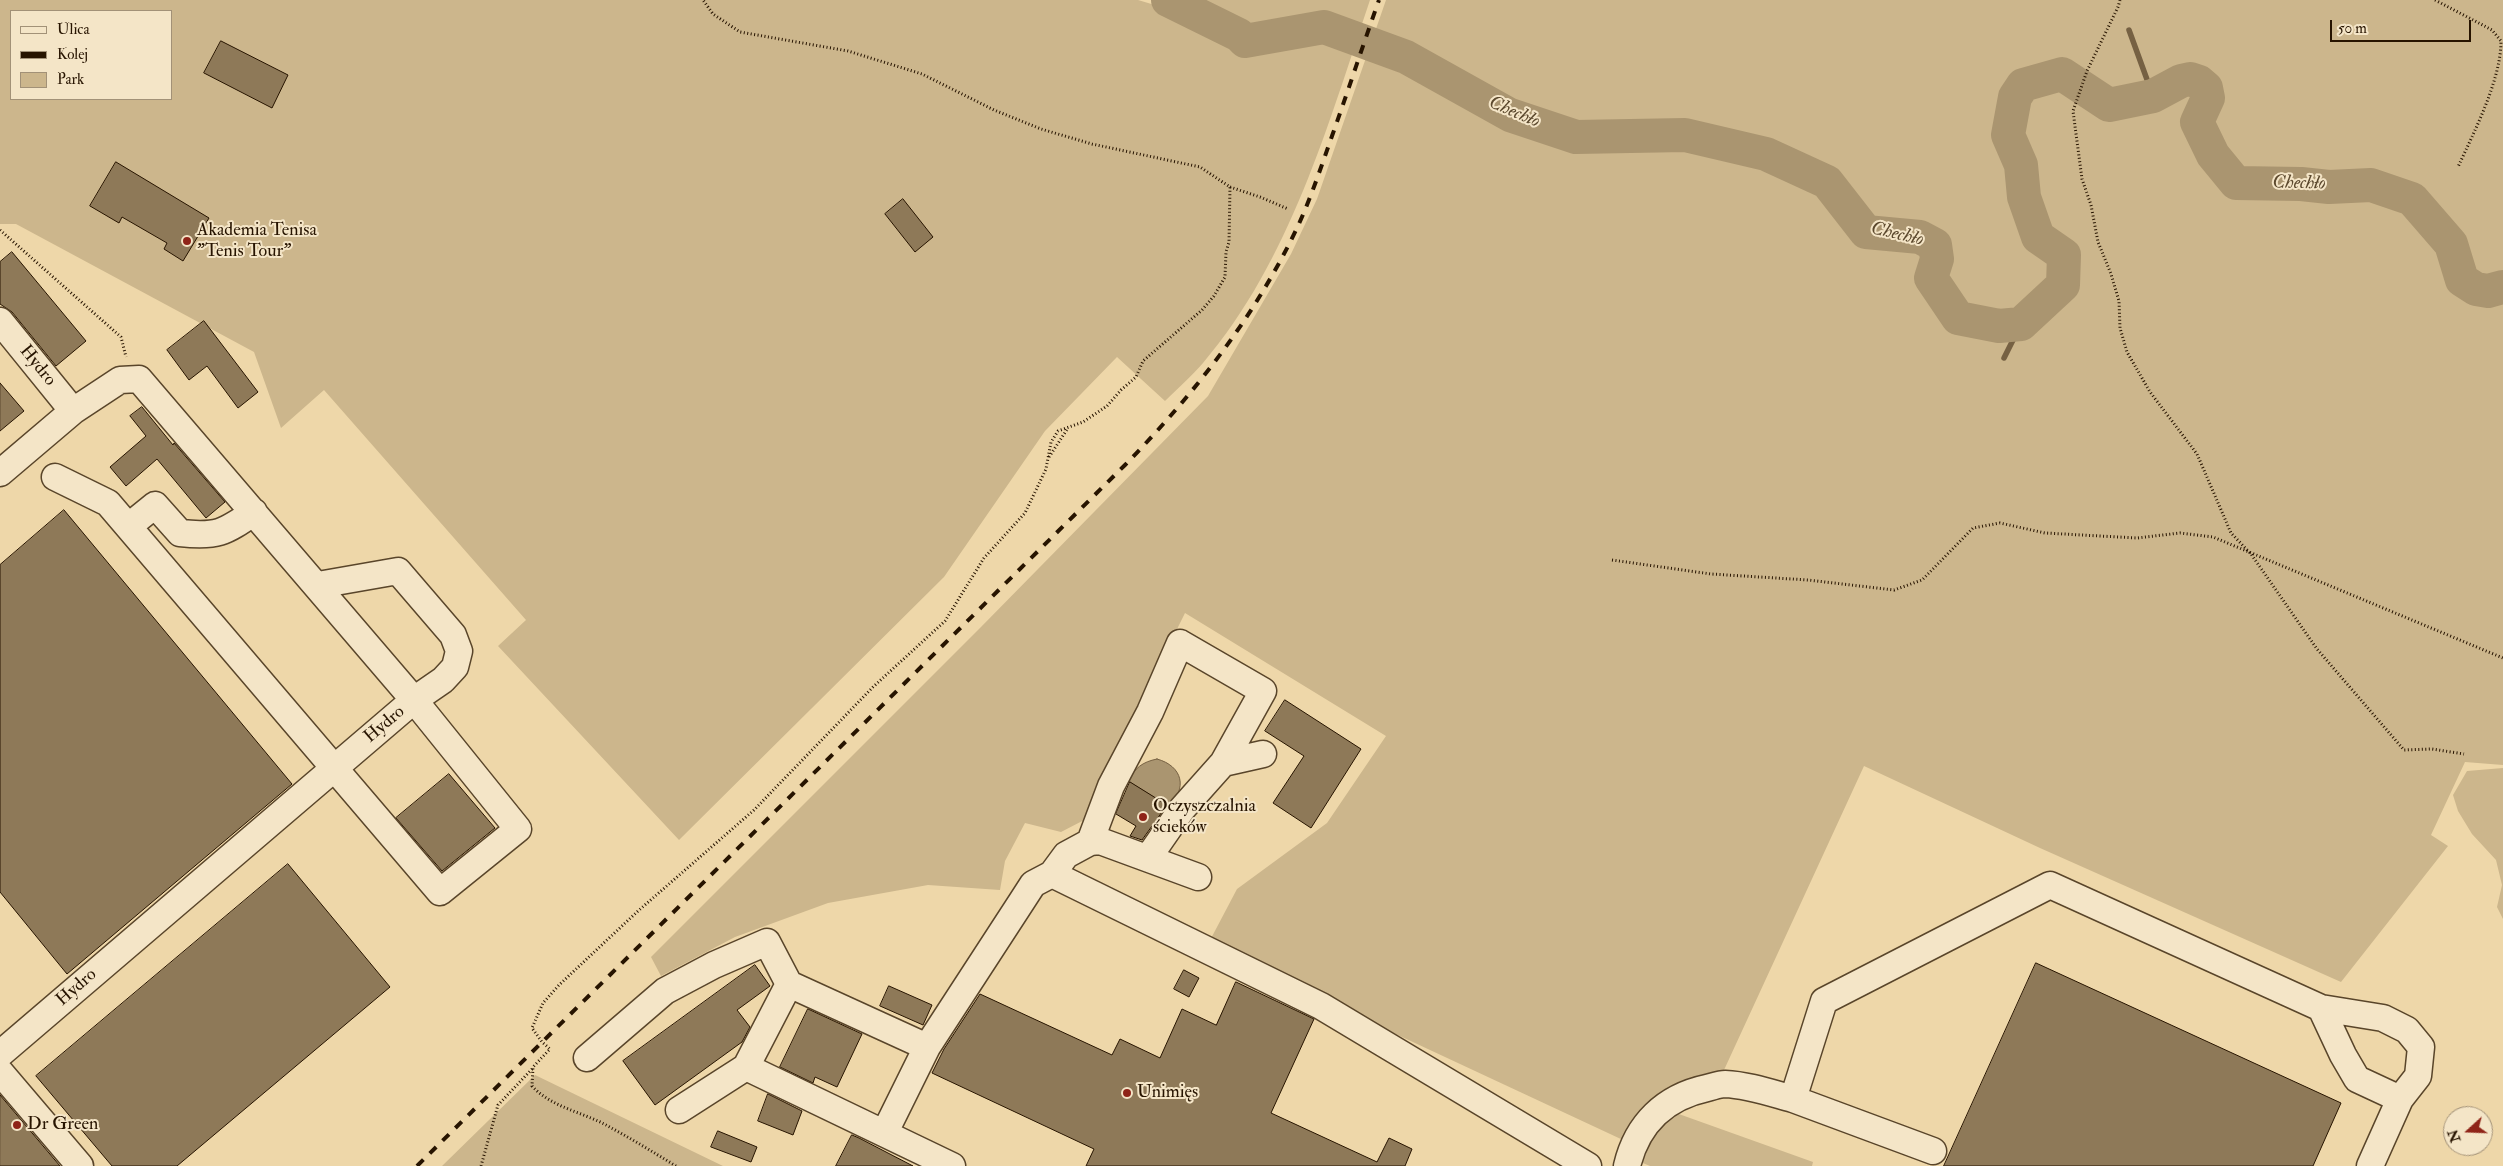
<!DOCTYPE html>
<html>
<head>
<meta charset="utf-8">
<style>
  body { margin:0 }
  #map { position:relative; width:2503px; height:1166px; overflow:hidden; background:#eed7a9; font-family:"IM FELL Double Pica",serif }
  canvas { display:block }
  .legend { position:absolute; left:10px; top:10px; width:162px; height:90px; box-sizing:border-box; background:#f4e5c7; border:1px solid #a29177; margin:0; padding:6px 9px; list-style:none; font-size:15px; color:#271400 }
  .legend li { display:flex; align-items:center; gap:10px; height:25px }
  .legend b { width:25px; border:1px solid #a29177 }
  .north { position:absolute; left:2443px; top:1106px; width:50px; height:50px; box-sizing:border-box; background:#f4e5c7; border:1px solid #a29177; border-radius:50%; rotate:250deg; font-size:14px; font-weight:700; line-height:20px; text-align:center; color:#271400 }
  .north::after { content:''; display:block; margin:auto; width:18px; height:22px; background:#8f2418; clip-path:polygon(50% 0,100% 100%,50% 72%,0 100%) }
  .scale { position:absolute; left:2330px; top:20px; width:141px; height:22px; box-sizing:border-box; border:2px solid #271400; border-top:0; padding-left:6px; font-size:15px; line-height:18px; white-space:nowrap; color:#271400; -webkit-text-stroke:4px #f4e5c7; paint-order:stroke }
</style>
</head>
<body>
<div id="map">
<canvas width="2503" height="1166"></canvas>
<ul class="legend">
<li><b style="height:6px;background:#f4e5c7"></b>Ulica</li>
<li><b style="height:6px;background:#271400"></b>Kolej</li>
<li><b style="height:14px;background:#ccb68c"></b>Park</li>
</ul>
<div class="north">N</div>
<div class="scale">50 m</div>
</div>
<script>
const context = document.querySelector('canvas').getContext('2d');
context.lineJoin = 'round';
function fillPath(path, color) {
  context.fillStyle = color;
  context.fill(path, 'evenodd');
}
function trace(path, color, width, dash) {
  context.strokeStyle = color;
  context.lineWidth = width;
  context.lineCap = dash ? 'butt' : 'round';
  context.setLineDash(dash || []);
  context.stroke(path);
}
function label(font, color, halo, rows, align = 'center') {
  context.font = font + ' "IM FELL Double Pica",serif';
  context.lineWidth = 4;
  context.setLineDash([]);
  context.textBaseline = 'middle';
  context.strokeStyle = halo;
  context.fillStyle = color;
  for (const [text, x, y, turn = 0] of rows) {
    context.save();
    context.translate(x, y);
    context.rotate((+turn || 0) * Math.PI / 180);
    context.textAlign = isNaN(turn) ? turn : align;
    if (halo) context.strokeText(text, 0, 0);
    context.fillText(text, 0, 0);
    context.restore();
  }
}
fillPath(new Path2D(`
  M 0,0 L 1138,0 L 1299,48 L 1155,0 L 1370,0 C 1328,125 1290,261 1203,363 C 1192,376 1178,388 1165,401 L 1117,357 L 1045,431 L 944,577 L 679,840 L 498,646 L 526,620 L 324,390 L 281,428 L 254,352 L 16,224 L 0,224 ZM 11,11 L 171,11 L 171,99 L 11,99 Z
  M 1386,0 L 2503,0 L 2503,765 L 2465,762 L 2431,835 L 2448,846 L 2341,982 L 2040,848 L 1864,766 L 1724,1070 C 1667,1080 1656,1094 1623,1140 L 1207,946 L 1237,889 L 1327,823 L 1386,736 L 1185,613 L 1127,730 L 1090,817 L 1061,832 L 1025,823 L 1005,861 L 1000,890 L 928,885 L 828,903 L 735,937 L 661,976 L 651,957 L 981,627 L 1208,396 L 1291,254 L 1317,199 Z
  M 2503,768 L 2503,919 L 2497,907 L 2502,885 L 2496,860 L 2472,834 L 2458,811 L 2453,795 L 2467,771 Z
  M 535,1075 L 723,1166 L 442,1166 Z
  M 1676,1113 L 1813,1162 L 1812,1166 L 1650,1166 L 1638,1161 L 1662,1121 Z`), '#ccb68c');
const water = new Path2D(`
  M 1157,759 C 1183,766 1188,789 1168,806 L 1128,781 C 1135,768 1142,762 1157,759 Z`);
fillPath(water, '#aa9570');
trace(water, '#766143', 1);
trace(new Path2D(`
  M 2129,30 L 2153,96
  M 1234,49 L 1239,35
  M 2004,358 L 2021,324`), '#766143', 5.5);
trace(new Path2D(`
  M 1168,0 L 1239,35 L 1245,41 L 1324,27 L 1406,57 L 1510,115 L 1576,137 L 1685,135 L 1766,154 L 1827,182 L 1866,232 L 1920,237 L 1935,245 L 1937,259 L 1931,278 L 1958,318 L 1999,326 L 2021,324 L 2063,285 L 2064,255 L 2038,237 L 2024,197 L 2021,165 L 2008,135 L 2015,97 L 2023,85 L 2062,74 L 2109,105 L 2153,96 L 2181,81 L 2190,79 L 2199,82 L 2206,88 L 2208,98 L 2197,122 L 2213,155 L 2236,183 L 2301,184 L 2329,187 L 2371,185 L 2412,199 L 2451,244 L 2462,280 L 2476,289 L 2488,291 L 2503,287`), '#aa9570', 34);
const building = new Path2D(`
  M 221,41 L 288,75 L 272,108 L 204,73 Z
  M 116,162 L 209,218 L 183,261 L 164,249 L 167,243 L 122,217 L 119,223 L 90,206 Z
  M 903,199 L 933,237 L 915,252 L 885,214 Z
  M 12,252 L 86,341 L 56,366 L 12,312 L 0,304 L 0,262 Z
  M 204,321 L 258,392 L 238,408 L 207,366 L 189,380 L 167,350 Z
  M 0,383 L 24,411 L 0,431 Z
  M 142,407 L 173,445 L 174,443 L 225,502 L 206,518 L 157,459 L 126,486 L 110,467 L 146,436 L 130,416 Z
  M 64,510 L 292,784 L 67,974 L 0,892 L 0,565 Z
  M 1285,700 L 1361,749 L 1311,828 L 1273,803 L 1304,756 L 1265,731 Z
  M 449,774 L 495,828 L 442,871 L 396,818 Z
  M 1130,782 L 1167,805 L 1142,840 L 1130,836 L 1136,826 L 1116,814 Z
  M 288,864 L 390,987 L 177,1166 L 112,1166 L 36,1076 Z
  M 2036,963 L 2341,1103 L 2313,1166 L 1944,1166 Z
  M 755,965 L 770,986 L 737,1010 L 750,1027 L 742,1042 L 655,1105 L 623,1061 Z
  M 1184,970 L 1199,978 L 1189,997 L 1174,989 Z
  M 1236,982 L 1314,1019 L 1271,1113 L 1377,1162 L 1389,1138 L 1412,1149 L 1405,1166 L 1086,1166 L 1094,1149 L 932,1073 L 944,1049 L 980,994 L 1112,1055 L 1120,1039 L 1160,1058 L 1182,1009 L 1216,1025 Z
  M 889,986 L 932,1005 L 923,1025 L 880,1006 Z
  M 808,1009 L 862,1034 L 837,1087 L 815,1077 L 813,1083 L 780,1067 Z
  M 768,1094 L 802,1111 L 793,1135 L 758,1121 Z
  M 0,1095 L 60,1166 L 0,1166 Z
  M 718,1131 L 757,1147 L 751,1162 L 711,1147 Z
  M 852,1135 L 859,1138 L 913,1166 L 836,1166 Z`);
fillPath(building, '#8e7958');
trace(building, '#271400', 1);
const minor = new Path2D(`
  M 0,321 L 73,411
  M 0,473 L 73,411 L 120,380 L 139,379 L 414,700 L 0,1054
  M 55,477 L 108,503 L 440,892 L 518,829 L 414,700 L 443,680 L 455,667 L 459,651 L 453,635 L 398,571 L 318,585
  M 129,526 L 155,505 L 180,533 C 217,537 224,533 254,512
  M 1090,842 L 1111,786 L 1150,712 L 1180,643 L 1263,691 L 1223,763
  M 1148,858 L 1182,809 L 1223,763 L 1263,754
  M 1052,874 L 1321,1006 L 1588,1166
  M 789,984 L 927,1047
  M 2321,1008 L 2343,1055 L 2357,1079 L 2400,1099
  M 587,1058 L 665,991 L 714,965 L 767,942 L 789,984 L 746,1067
  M 0,1072 L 80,1166
  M 679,1110 L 746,1067 L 952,1166
  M 885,1132 L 927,1047 L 1022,901 L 1033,884 L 1052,874 L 1066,855 L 1090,842 L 1100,841 L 1198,877
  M 1933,1151 L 1793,1099 L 1824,1001 L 2050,885 L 2321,1008 L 2383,1018 L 2407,1030 L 2421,1047 L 2418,1076 L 2400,1099 L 2370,1166
  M 1627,1166 C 1637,1124 1665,1097 1707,1088 C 1712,1087 1719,1084 1725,1084 C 1748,1085 1771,1093 1793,1099`);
trace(minor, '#59452a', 29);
trace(new Path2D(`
  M 2120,0 L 2118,7 L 2087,71 L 2073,111 L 2082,179 L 2091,205 L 2098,242 L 2111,274 L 2119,301 L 2120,328 L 2127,352 L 2150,392 L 2197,454 L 2231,533 L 2251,554 L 2317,649 L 2404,750 L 2432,749 L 2464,754
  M 2435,0 L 2492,30 L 2501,41 C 2501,80 2474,132 2458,167
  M 1230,187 L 1260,197 L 1288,209
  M 0,230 L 121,337 L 126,357
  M 1049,457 L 1068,428
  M 1612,560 L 1711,574 L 1808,580 L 1894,590 L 1922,580 L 1973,528 L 2000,523 L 2045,533 L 2137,538 L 2180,533 L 2213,537 L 2503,658
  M 481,1166 L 498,1105 L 533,1068
  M 676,1166 C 653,1152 630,1138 606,1125 C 582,1112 551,1107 532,1086 L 533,1067 L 550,1049 L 542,1042 L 532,1028 L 543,1003 L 559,985 L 638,911 L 754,810 L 873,687 L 945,621 L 984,558 L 1025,513 L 1046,469 L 1051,442 L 1058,431 L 1083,422 L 1107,406 L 1121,390 L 1136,377 L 1143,361 L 1202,310 L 1214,296 L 1225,277 L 1226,252 L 1229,242 L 1230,187 L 1200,167 L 1092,144 L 1041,129 L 994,110 L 922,74 L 848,51 L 740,32 L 713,14 L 703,0`), '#271400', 3, [1, 2.5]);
trace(minor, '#f4e5c7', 26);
trace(new Path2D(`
  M 417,1166 L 1125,465 C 1195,393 1254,318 1297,228 C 1311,198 1321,167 1332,136 C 1348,91 1363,45 1379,0`), '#271400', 4, [9, 9]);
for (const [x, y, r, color] of [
  [187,241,5,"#8f2418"],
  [1143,817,5,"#8f2418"],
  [1127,1093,5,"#8f2418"],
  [17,1125,5,"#8f2418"]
]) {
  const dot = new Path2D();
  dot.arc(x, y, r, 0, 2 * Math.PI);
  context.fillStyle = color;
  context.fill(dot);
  trace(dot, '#f4e5c7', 2);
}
label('18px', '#271400', '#f4e5c7', [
  ["Akademia Tenisa",197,231],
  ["\"Tenis Tour\"",197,252],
  ["Oczyszczalnia",1153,807],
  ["ścieków",1153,828],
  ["Unimięs",1137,1093],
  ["Dr Green",27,1125]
], 'left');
label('18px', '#271400', '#f4e5c7', [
  ["Hydro",37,366,51],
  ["Hydro",385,725,-40],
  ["Hydro",77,988,-41]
]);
label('italic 19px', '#5b482d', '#f4e5c7', [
  ["Chechło",1514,113,23],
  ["Chechło",2299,184,1],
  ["Chechło",1897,235,13]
]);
</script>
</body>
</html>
